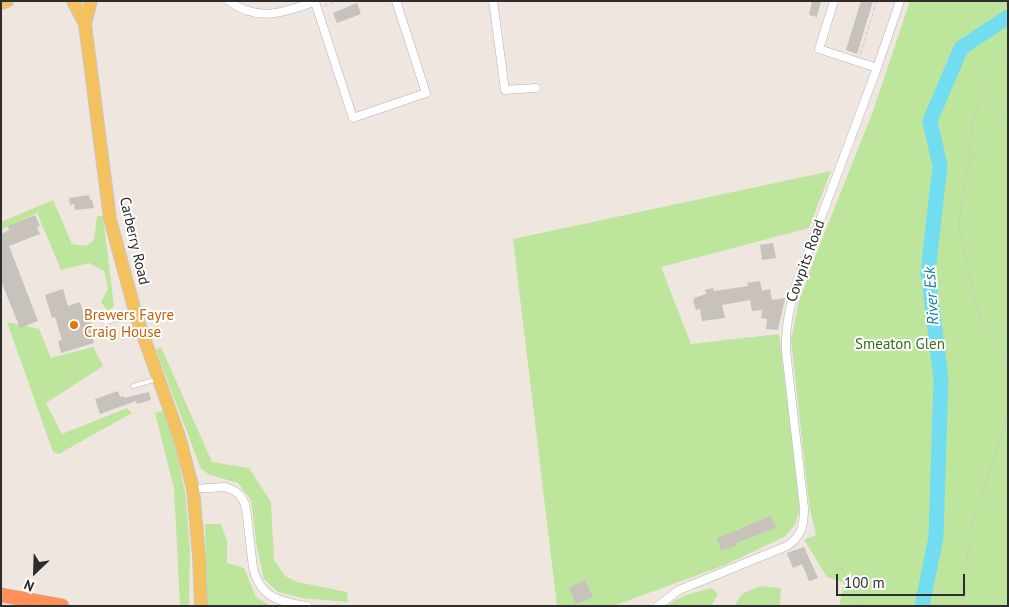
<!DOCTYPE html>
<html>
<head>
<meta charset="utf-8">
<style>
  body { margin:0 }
  #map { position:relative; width:1009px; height:607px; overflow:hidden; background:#efe6e0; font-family:"PT Sans",sans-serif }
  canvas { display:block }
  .frame { position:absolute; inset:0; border:2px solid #2d2d2d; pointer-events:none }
  .north { position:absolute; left:10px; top:547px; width:50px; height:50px; -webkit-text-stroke:4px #fff; paint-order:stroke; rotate:204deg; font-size:14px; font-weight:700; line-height:20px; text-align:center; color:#2d2d2d }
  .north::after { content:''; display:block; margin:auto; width:18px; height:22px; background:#2d2d2d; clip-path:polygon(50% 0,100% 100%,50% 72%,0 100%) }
  .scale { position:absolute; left:836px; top:574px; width:129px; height:22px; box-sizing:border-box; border:2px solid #2d2d2d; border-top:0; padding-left:6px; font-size:15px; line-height:18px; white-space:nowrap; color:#2d2d2d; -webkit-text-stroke:4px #fff; paint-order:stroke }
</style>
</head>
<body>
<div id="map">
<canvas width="1009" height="607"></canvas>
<div class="frame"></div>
<div class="north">N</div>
<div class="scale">100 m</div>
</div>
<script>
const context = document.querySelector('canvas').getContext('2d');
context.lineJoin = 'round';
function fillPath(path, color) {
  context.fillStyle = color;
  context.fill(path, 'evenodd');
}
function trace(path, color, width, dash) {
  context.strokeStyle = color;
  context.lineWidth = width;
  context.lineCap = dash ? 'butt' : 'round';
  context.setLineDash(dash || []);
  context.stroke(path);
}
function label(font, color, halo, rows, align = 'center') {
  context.font = font + ' "PT Sans",sans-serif';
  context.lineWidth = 4;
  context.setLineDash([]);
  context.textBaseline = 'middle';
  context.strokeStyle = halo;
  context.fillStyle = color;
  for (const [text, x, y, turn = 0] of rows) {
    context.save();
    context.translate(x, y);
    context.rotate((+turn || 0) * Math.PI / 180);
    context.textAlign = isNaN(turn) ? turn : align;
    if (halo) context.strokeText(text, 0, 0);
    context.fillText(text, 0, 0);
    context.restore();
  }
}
fillPath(new Path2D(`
  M 910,1 L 1008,1 L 1008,606 L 839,606 L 844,583 L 827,577 L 804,540 L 816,535 L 809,504 L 791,340 L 799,301 L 815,257 L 872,114 Z
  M 831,171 L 809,228 L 661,267 L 691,344 L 779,334 L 800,507 L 795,525 L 784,537 L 725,565 L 613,606 L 557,606 L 513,239 Z
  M 53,200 L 72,244 L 87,246 L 94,240 L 97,216 L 103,216 L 114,306 L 108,311 L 101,302 L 108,289 L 104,271 L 89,263 L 61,270 L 37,213 L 1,230 L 1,222 Z
  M 7,322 L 39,329 L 51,358 L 93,347 L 103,366 L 46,403 L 62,434 L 127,408 L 132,413 L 59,454 L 53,452 Z
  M 161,347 L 212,462 L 249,468 L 271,502 L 274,560 L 285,576 L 297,582 L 347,592 L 348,602 L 302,598 L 278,592 L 264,579 L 257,548 L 251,500 L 238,483 L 210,475 L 201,469 L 156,350 Z
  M 162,411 L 171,430 L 185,491 L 190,549 L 189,606 L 180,606 L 174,488 L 155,413 Z
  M 205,524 L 221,524 L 227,541 L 227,563 L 244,568 L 256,597 L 271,606 L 207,606 Z
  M 760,586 L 781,588 L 780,606 L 734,606 L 742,594 Z
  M 712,588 L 718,594 L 711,606 L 668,606 C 680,595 697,592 712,588 Z`), '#bde69c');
trace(new Path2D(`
  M 922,606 L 936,537 L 941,379 L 928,272 L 940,166 L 930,121 L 961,48 L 1008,17`), '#72ddf1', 15);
fillPath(new Path2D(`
  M 812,1 L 821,1 L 817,17 L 809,15 Z
  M 861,1 L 873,1 L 857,54 L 846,50 Z
  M 357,3 L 361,14 L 337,23 L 333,13 Z
  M 89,195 L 90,200 L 92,200 L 94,208 L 75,210 L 74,204 L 70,205 L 69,198 Z
  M 35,215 L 40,226 L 37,227 L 40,234 L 9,246 L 38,321 L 20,328 L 1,281 L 1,234 L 9,230 L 8,226 Z
  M 773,243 L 776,258 L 762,260 L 760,245 Z
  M 760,281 L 762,291 L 770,289 L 772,300 L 785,298 L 778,330 L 766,329 L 767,319 L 761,318 L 762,310 L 752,311 L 750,300 L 722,305 L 725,318 L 702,321 L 700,309 L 696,310 L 693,301 L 694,300 L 694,298 L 706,294 L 705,290 L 713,288 L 714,291 L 748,286 L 747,283 Z
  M 63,289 L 68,306 L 80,302 L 85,318 L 89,317 L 93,331 L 91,332 L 94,343 L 61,353 L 58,341 L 62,340 L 55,317 L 52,318 L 45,295 Z
  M 118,391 L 120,397 L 123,396 L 124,398 L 149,392 L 151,400 L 137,404 L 136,401 L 100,414 L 95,399 Z
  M 771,516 L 776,528 L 736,543 L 736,546 L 721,551 L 717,538 L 739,530 L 739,529 Z
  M 804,547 L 818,578 L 809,581 L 802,564 L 793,568 L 787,553 Z
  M 585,580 L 593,597 L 576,604 L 569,588 Z`), '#c7c2bb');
const lane = new Path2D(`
  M 105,322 L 134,315
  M 133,386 L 157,379`);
const street = new Path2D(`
  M 229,1 C 258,23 286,12 316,1
  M 493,1 L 505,90 L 536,88
  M 834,1 L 819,49 L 877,68
  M 315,2 L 353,118 L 426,93 L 396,1
  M 193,489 L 225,487 L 233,490 L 240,495 L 245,504 L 247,516 L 253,568 C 261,598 279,602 307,606
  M 658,606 L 679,590 L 787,546 C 802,536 804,525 804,508 L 786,351 C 785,325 790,307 797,282 L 877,68 L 900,1`);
const primary = new Path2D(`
  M 73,1 L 85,24 L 110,219 L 136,315 L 179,436 L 193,489 L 199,556 L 201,606
  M 1,3 L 7,1
  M 85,24 L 91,1`);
const highway = new Path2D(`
  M 1,595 L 62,606`);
trace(lane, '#b0b4bd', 5);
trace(street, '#b0b4bd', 9);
trace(primary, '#c8c8c8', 14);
trace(highway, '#c8c8c8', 15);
trace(new Path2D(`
  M 324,6 L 338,1
  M 1008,50 L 993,69 L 983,86 L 973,121 L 968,167 L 962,198 L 959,227 L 977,309 C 984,330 1001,347 1008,369
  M 860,54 L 877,1
  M 969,165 L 1008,108
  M 807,538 L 827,552 L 840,566 L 863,606
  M 962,606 L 962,591 L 970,535 L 973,518 L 996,452 L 1008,409`), '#c8c8c8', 1, [4, 2.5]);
trace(lane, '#fff', 4);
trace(street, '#fff', 8);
trace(primary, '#f4c15f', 12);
trace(highway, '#ff905a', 14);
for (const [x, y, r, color] of [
  [74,325,5,"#e8710a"]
]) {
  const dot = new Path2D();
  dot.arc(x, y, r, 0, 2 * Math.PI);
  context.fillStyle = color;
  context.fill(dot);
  trace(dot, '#fff', 2);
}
label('15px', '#2d2d2d', '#fff', [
  ["Carberry Road",134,241,77],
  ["Cowpits Road",806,261,-70]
]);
label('15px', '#c56008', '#fff', [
  ["Brewers Fayre",84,316],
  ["Craig House",84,333]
], 'left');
label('15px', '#346e1a', '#fff', [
  ["Smeaton Glen",900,345]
]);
label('italic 16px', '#0b7fa3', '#fff', [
  ["River Esk",932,296,-94]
]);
</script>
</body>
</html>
